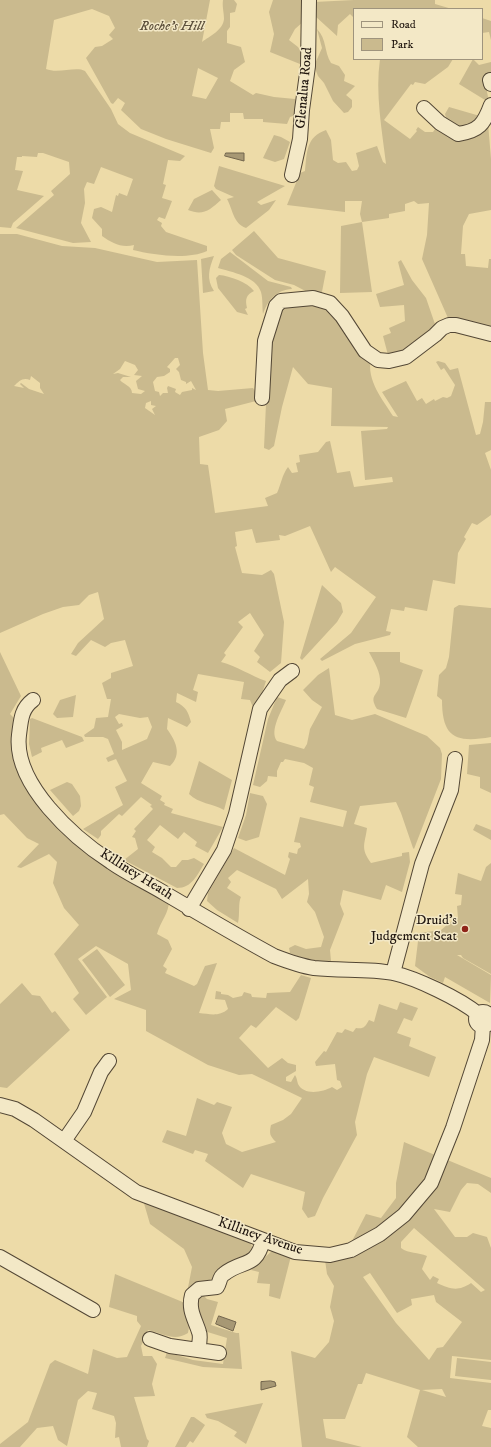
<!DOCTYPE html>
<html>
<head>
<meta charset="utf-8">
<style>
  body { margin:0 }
  #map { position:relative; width:491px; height:1447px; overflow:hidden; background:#eddba8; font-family:"IM FELL DW Pica",serif }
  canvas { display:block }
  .legend { position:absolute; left:353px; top:8px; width:130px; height:52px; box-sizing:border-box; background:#f3e8c6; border:1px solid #9f947d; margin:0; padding:5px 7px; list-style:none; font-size:12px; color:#20160f }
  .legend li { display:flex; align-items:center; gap:8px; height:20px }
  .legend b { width:20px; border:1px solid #9f947d }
</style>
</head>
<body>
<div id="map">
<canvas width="491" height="1447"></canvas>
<ul class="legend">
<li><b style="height:5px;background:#f3e8c6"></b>Road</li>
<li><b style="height:11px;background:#caba8e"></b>Park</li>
</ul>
</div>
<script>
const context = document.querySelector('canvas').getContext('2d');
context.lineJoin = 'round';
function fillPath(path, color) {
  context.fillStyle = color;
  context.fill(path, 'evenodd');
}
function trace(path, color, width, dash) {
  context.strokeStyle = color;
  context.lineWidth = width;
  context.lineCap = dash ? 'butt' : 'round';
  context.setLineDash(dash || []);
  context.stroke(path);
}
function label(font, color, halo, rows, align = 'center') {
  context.font = font + ' "IM FELL DW Pica",serif';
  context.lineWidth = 3;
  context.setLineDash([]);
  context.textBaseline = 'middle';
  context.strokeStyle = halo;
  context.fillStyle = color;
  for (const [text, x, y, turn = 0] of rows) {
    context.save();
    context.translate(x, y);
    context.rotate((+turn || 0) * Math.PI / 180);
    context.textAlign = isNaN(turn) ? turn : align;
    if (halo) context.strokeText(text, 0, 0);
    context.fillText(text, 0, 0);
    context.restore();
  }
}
fillPath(new Path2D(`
  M 0,0 L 210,0 L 202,42 C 210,36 223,30 224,19 C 224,12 222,7 223,0 L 234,0 L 237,4 L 235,12 L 230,13 L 230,27 L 227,31 L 227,43 L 241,47 L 245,62 L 234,70 L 230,81 L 253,95 L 256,93 L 274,97 L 295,99 L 298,104 L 296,115 L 290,117 L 287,124 L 263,122 L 263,119 L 244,119 L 243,113 L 230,113 L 230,122 L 221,122 L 220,129 L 210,129 L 214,148 L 211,153 L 166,139 L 141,129 L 121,110 L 125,103 L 118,98 L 113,104 L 111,103 L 86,58 L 95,47 L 102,46 L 113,39 L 109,35 L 115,28 L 109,16 L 92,9 L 54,20 L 46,69 C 58,74 76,66 85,71 L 111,109 L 118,124 L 130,133 L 185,156 L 180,161 L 168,160 L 163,184 L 166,185 L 162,198 L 172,201 L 165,219 L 159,217 L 157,220 L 162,223 L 161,226 L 166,232 L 207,246 L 207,251 C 188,260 153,255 133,250 L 134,245 C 121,248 112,243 102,236 L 102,229 L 92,218 L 94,209 L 101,207 L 112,212 L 116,195 L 118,196 L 119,193 L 127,196 L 133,179 L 101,167 L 94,184 L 87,182 L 84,189 L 85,203 L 81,223 L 91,242 L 73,243 L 16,228 L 54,195 L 51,191 L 70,174 L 69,162 L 43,153 L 38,153 L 37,157 L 22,156 L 22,157 L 17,157 L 15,170 L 23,171 L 17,190 L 44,196 L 13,223 L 11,228 L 0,227 ZM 198,68 L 218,78 L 206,99 L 192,96 Z
  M 273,0 L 305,0 L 304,21 L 295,29 L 289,40 L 298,47 L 304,57 L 300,64 L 270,52 L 274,34 L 269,12 Z
  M 354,0 L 435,0 L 435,4 L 452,9 L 354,9 L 354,18 L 350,14 L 338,25 L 337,36 L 315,16 L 314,2 Z
  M 482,18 L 491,21 L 491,40 L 489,32 L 482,33 Z
  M 317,29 C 327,39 324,52 331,63 L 339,66 L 345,75 L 344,81 L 355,86 L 346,95 L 352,100 L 352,107 L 348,112 L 344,113 L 333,101 L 324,83 L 318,76 L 314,66 L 322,48 Z
  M 380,59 L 453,59 L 448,67 L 425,84 L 415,82 L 413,85 L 411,84 L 384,120 L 410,139 L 417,131 L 416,130 L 418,127 L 425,132 L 433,132 L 435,129 L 430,123 L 450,133 L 488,123 L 491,159 L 491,210 L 469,214 L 463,226 L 461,254 L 465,254 L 466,266 L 488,268 L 489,259 L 491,259 L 491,328 L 448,318 L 422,259 L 427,235 L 429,203 L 418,204 L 414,201 L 405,204 L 405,211 L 389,214 L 389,218 L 362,222 L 372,292 L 340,293 L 341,226 L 362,222 L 360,214 L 362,201 L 345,201 L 345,212 L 287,205 L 300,173 L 305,171 C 307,152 306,137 326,130 L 331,140 L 333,160 L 338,163 L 346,162 L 352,171 L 357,170 L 359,166 L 356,153 L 377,146 L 383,162 L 386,164 C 382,130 375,93 380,59 Z
  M 473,59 L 479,65 L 491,62 L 491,73 L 484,76 L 488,97 L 485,100 L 459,84 Z
  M 449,107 L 480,116 L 480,121 L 460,127 L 447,121 L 445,114 Z
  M 274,135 L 281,137 L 290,142 L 284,159 L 275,162 L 263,158 Z
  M 219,166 L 285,186 L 257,202 L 261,205 L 276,200 L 269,210 L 246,228 C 233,223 233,210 227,199 L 234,197 L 216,189 L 214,186 Z
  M 212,190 L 221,200 C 210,210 203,216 188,210 L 194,199 Z
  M 254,231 L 278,258 L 326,271 L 321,297 L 313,295 L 294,285 L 275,280 L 236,255 L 232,250 Z
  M 0,234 L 17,234 L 62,246 L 95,248 L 157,262 L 197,260 L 203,353 L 208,390 L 218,391 L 253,388 L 259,397 L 256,401 L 225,409 L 227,421 L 219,430 L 199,437 L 200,464 L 208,465 L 215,513 L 268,506 L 265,498 L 277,493 C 281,484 282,475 288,467 L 292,473 L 298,472 L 296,463 L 300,462 L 299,455 L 318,452 L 326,442 L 330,441 L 337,473 L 350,471 L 354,487 L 393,482 L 392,477 L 365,480 L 361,431 L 387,429 L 388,427 L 331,426 L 332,388 L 308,384 L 293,367 L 282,407 L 274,446 L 269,450 L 264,448 L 269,337 L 279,307 L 325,304 L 371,359 C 366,380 383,400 393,416 L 398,417 L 382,392 L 406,381 L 417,401 L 422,398 L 426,404 L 434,399 L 435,401 L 443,397 L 447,398 L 451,396 L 455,385 L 444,368 L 441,370 L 436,362 L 438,361 L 445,363 L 450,370 L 458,368 L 476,435 L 480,434 L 483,422 L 485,402 L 491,402 L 491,450 L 485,453 L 491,470 L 491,515 L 477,525 L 472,523 L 464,537 L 466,539 L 458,553 L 455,584 L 433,580 L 427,611 L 405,607 L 404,611 L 391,609 L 386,631 L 391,632 L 390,635 L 355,644 L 322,661 L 320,659 L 351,633 L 376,597 L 335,567 L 331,572 L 310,526 L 285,536 L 279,535 L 280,540 L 256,543 L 252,529 L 235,532 L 237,546 L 235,547 L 242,573 L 262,575 L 271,570 L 274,574 L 284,622 L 281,663 L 270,672 L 257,662 L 260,657 L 254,651 L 264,635 L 250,613 L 238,622 L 243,627 L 224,653 L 226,655 L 221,662 C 237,666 251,676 266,681 L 257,709 L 252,705 L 250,700 L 241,699 L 244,682 L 198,674 L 193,690 L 198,692 L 196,702 L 177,693 L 176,702 C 186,707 188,711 191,722 L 187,727 L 168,718 L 167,729 C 175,740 183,754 170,766 L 153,762 L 141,783 L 162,796 L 160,800 L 165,803 L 164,805 L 173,809 L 171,813 L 223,827 L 208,853 L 195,846 L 197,842 L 184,832 L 178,839 L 160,825 L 147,840 L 155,847 L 152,852 L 162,858 L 171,867 L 176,867 L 182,860 L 188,860 L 194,858 L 204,864 C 197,875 192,888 177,888 L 124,860 L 138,849 L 135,838 L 132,837 L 136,831 L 134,829 L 153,809 L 150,806 L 152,805 L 141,797 L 122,816 L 119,814 L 101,831 L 101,835 L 98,839 L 83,829 L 123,805 L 115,787 L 127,781 L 116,759 L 108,762 L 106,758 L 114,754 L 108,739 L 103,737 L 85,737 L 84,735 L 94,728 L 96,718 L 108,717 L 111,699 L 107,699 L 102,683 L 111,678 L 111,673 L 133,666 L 125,640 L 111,643 L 105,647 L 91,640 L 76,656 L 71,654 L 78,643 L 104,619 L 98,592 L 89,595 L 79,605 L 63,607 L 43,614 L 0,633 ZM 175,358 L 178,358 L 180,365 L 176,369 L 179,372 L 181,380 L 186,382 L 186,384 L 191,381 L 196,390 L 192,388 L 192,390 L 182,392 L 180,395 L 175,392 L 176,389 L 168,386 L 167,388 L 168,393 L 163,393 L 160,396 L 159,392 L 155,391 L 153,382 L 157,377 L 164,376 L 170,372 L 170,369 L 167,367 ZM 125,361 L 135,365 L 138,370 L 134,375 L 142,376 L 136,381 L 138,389 L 145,391 L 141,394 L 132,393 C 132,386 123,384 120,380 L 123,377 L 131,377 L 118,373 L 113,374 L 120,369 ZM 31,376 L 40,383 L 40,388 L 44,394 L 29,389 L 21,383 L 20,384 L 24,388 L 14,386 C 19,381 23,377 30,380 ZM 151,401 L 151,405 L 156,406 L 152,409 L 155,415 L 145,408 L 146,403 ZM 119,714 L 140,718 L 148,717 L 152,727 L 147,739 L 122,750 L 122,742 L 116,730 L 123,726 L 122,723 L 119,724 L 115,717 Z
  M 230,252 L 268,281 L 291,287 L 292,289 C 276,290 268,300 263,314 C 262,307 263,299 261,292 C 256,276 231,272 218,268 L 221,259 Z
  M 214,256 C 209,269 206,279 214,291 L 203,293 L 201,259 Z
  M 401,260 L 412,280 L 426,298 L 436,327 L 402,352 L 388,355 L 383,336 L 391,333 L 389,328 L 405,321 L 404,305 L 380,307 L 376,294 L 404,285 L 398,262 Z
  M 219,275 C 230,276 247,282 254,291 C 246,295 245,299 247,308 L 245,309 L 248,315 L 237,312 L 218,288 L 216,278 Z
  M 322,585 L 341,603 L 343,612 L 337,622 L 302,660 L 300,658 Z
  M 459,605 L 491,608 L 491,737 C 456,743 442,738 442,700 L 437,696 L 439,675 L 446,668 L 449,657 L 454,608 Z
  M 0,652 L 21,696 L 10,714 L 16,720 L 15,736 L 50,815 L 169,900 C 169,914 161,920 157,934 L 168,940 L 172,949 L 163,966 L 167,969 L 165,973 L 194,986 L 197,984 L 205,966 L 217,963 L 199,1013 C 210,1014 219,1017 228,1009 L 225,1000 L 215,999 L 216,991 L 221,992 L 221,994 L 228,995 L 233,998 L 242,996 L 244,992 L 251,994 L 252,997 L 266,998 L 267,993 L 290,992 L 301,975 L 311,978 L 299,1018 L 296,1021 L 276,1007 L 256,1028 L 251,1025 L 239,1038 L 268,1068 L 282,1058 L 288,1063 L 296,1065 L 296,1071 L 286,1077 L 286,1081 L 291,1082 L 295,1075 C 297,1078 297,1081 298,1084 C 304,1096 323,1092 332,1087 L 337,1090 L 342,1087 L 340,1081 L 337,1080 L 335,1064 L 316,1066 L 315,1062 L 324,1051 L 326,1052 L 337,1032 L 342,1033 L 345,1029 L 353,1032 L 356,1028 C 364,1029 365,1027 369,1020 L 374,1022 L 379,1004 L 397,1010 L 400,1002 L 418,1008 L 412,1021 L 404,1018 L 397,1033 L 411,1038 L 409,1046 L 436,1057 L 429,1077 L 374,1057 L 367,1074 L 355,1122 L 357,1135 L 323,1198 L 315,1216 L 308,1218 L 302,1209 L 305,1192 L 251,1174 L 243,1188 L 205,1161 L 208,1154 L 195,1150 L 193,1154 L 162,1142 L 167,1130 L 186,1136 L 197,1098 L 214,1105 L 217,1102 L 232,1107 L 222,1133 L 226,1144 L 242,1152 L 276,1142 C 270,1136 269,1134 271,1125 L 283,1120 L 291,1114 L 302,1098 L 252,1074 L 239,1075 L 208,1065 L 146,1031 L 146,1010 L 114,999 L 131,990 L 128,964 L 96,946 L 78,959 L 107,997 L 86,1015 L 73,999 L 79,993 L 54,954 L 79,925 L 64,908 L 53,883 L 57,862 L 49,854 L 21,868 L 17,867 L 39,844 L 27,838 L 4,814 L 0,815 Z
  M 369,652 L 400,652 L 400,662 L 423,670 L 406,718 L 377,709 C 368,694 379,696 380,683 C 381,672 374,662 369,652 Z
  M 329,668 L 335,715 L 352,720 L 375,714 L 427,736 L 440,748 L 442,754 L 441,779 L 414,849 L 413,848 L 401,813 L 396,802 L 360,806 L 354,824 L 367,828 C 365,844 360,848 371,863 L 402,856 L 402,853 L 409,852 L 410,862 L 402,892 L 386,885 L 381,900 L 343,890 L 340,904 L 344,914 L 330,950 L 331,961 C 316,963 303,959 290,953 L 289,948 L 295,945 L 306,949 L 321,947 L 324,937 L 315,912 L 307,902 L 309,894 L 308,879 L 282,899 L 276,889 L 237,870 L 228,878 L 231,882 L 227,888 L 241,897 C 238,902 240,915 238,923 L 217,910 L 207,901 L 208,893 L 234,848 L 285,875 L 290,859 L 288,857 L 289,852 L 297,854 L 298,849 L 301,847 L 300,843 L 294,842 L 300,817 L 343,827 L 347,811 L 310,802 L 314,787 L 309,785 L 313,768 L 304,763 L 285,759 L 283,762 L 281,762 L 277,771 L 277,777 L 268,776 L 267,781 L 260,787 L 253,785 L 268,719 L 277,697 L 286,700 C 282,710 269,731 277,741 L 304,749 L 307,744 L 310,729 L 322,707 L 312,700 L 303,690 L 318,675 Z
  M 76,695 L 73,717 L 57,718 L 53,714 L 60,700 Z
  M 32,718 L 82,737 L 84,741 L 66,748 L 62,740 L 41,748 L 42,752 L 32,757 L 29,744 L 30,719 Z
  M 491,743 L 491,793 L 480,788 L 480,777 L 467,774 L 469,745 Z
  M 199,761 L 232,780 L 224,810 C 212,803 199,804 189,794 Z
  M 67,782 L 72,784 L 80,796 L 81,806 L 79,811 L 73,816 L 50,790 Z
  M 250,793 L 263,796 L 267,804 L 259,837 L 246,841 L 238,838 L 246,815 Z
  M 476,824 L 491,830 L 491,840 L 473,830 Z
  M 491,863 L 491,974 L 463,958 L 461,955 L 457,955 L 491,975 L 490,1003 L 445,977 L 443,983 L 430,977 L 415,966 L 419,933 L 441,930 L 454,919 L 458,918 L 457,906 L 461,905 L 462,895 L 455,894 L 458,873 L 481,881 L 486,867 Z
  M 97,949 L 125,985 L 110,997 L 82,960 Z
  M 22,983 L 32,995 L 40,996 L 52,1013 L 55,1011 L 70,1030 L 7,1088 L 0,1087 L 0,1004 Z
  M 404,1142 L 435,1155 L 425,1178 L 410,1199 L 377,1230 L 351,1243 L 366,1214 L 381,1218 L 396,1198 L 396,1183 Z
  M 445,1159 L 491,1178 L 491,1193 L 478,1184 L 467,1183 L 461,1190 L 450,1212 L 434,1209 L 455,1237 L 467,1237 L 473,1233 L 487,1237 L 491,1248 L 491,1360 L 452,1356 L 450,1378 L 491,1383 L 491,1410 L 488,1410 L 482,1426 L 491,1428 L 491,1447 L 418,1447 L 407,1437 L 420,1390 L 366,1373 L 362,1384 L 358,1384 L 345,1419 L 323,1419 L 326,1438 L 362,1447 L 302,1447 L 291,1351 L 315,1358 L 329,1342 L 334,1321 L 330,1307 L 334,1286 L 327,1274 L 325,1260 C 349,1257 362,1254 382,1240 ZM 414,1228 L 485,1290 L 481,1292 L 471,1283 C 458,1292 450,1289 437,1283 L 439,1279 L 433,1276 L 430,1280 L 422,1269 L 427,1256 C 418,1252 409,1254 401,1248 L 401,1242 ZM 370,1273 L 397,1313 L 412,1305 L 411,1299 L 434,1295 L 436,1302 L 462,1322 L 443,1347 L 437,1348 L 429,1360 L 396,1323 L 363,1277 ZM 442,1389 L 446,1397 L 422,1390 Z
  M 143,1200 L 250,1242 L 254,1251 L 210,1284 L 196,1285 L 188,1333 C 174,1342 162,1333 148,1330 L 141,1346 L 143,1356 L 152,1356 L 157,1364 L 152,1384 L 155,1396 L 134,1397 L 147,1439 L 149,1441 L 147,1447 L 121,1447 L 119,1437 L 115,1438 L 116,1423 L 114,1416 L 92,1409 L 97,1393 L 88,1391 L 78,1400 L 67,1446 L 58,1440 L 53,1426 L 37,1428 L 20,1447 L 0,1447 L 0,1444 L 28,1422 L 50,1364 L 55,1360 L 88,1374 L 93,1349 L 117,1358 L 127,1357 L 141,1326 L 137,1321 L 137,1316 L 109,1307 L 115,1274 L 185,1303 L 192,1267 L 184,1249 L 150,1224 Z
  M 273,1250 L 291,1256 L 280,1299 L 269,1296 L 270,1284 L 257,1283 L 259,1272 L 251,1270 Z
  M 204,1290 L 204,1296 L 207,1299 L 218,1302 L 211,1325 L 236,1333 L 239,1333 L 242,1369 L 203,1367 L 165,1358 L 167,1352 L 193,1360 L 223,1364 L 227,1338 L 201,1330 L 194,1299 Z
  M 457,1358 L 491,1362 L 491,1380 L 455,1376 Z
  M 263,1403 L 246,1444 L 234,1436 L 237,1432 L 218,1421 L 207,1418 L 205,1414 Z
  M 191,1417 L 194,1417 L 205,1425 L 193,1443 L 190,1441 L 186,1447 L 175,1447 Z`), '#caba8e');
const water = new Path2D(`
  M 226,153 L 244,153 L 244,161 L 225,156 Z
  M 219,1316 L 236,1322 L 233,1331 L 216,1324 Z
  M 271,1381 L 275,1382 L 276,1386 L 261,1390 L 261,1382 Z`);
fillPath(water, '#a79874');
trace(water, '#71644c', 1);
const minor = new Path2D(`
  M 490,80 L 491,84
  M 424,108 L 440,123 L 458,134 C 479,131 484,124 491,105
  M 292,175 L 300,139 L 302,110 L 308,66 L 309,0
  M 262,398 L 265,341 L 276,306 L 281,301 L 313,298 L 330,303 L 342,316 L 365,351 L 378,360 L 389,361 L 406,357 L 435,335 L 442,328 L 449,325 L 456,325 L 491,334
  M 33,700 C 21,709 21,720 19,735 C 13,784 74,838 111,862 C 128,874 148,883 166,894 C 202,915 237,936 274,956 C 287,961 300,966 314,968 C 341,971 368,968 393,973 C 416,978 460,999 478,1014
  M 189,909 L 224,850 L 236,814 L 260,709 L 280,680 L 292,671
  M 393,973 L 422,864 L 451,790 L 455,759
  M476 1019a7 7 0 1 1 14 0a7 7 0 1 1-14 0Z
  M 0,1105 L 15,1109 L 34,1120 L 136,1192 L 295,1252 L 330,1255 L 351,1250 L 380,1234 L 404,1215 L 431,1183 L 453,1128 L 482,1040 L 483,1025
  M 64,1141 L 84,1112 L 101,1072 L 109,1061
  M 0,1257 L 93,1310
  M 150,1339 L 170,1346 L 198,1350 C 199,1345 201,1337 199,1332 C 195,1319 188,1310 192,1295 L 199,1289 L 217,1287 C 220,1283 219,1277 224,1274 C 243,1259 256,1269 263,1240
  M 198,1350 L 219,1353`);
trace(minor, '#534735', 16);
trace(minor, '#f3e8c6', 14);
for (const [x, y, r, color] of [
  [465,929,4,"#8f2418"]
]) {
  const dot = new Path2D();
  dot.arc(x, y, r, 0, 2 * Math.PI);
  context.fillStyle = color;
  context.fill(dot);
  trace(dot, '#f3e8c6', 1.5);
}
label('italic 14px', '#5c4f3b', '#f3e8c6', [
  ["Roche's Hill",172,27]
]);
label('14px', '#20160f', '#f3e8c6', [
  ["Glenalua Road",305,88,-85],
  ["Killiney Heath",136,875,32],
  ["Killiney Avenue",260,1237,19]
]);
label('14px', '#20160f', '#f3e8c6', [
  ["Druid's",457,921],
  ["Judgement Seat",457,937]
], 'right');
</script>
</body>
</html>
